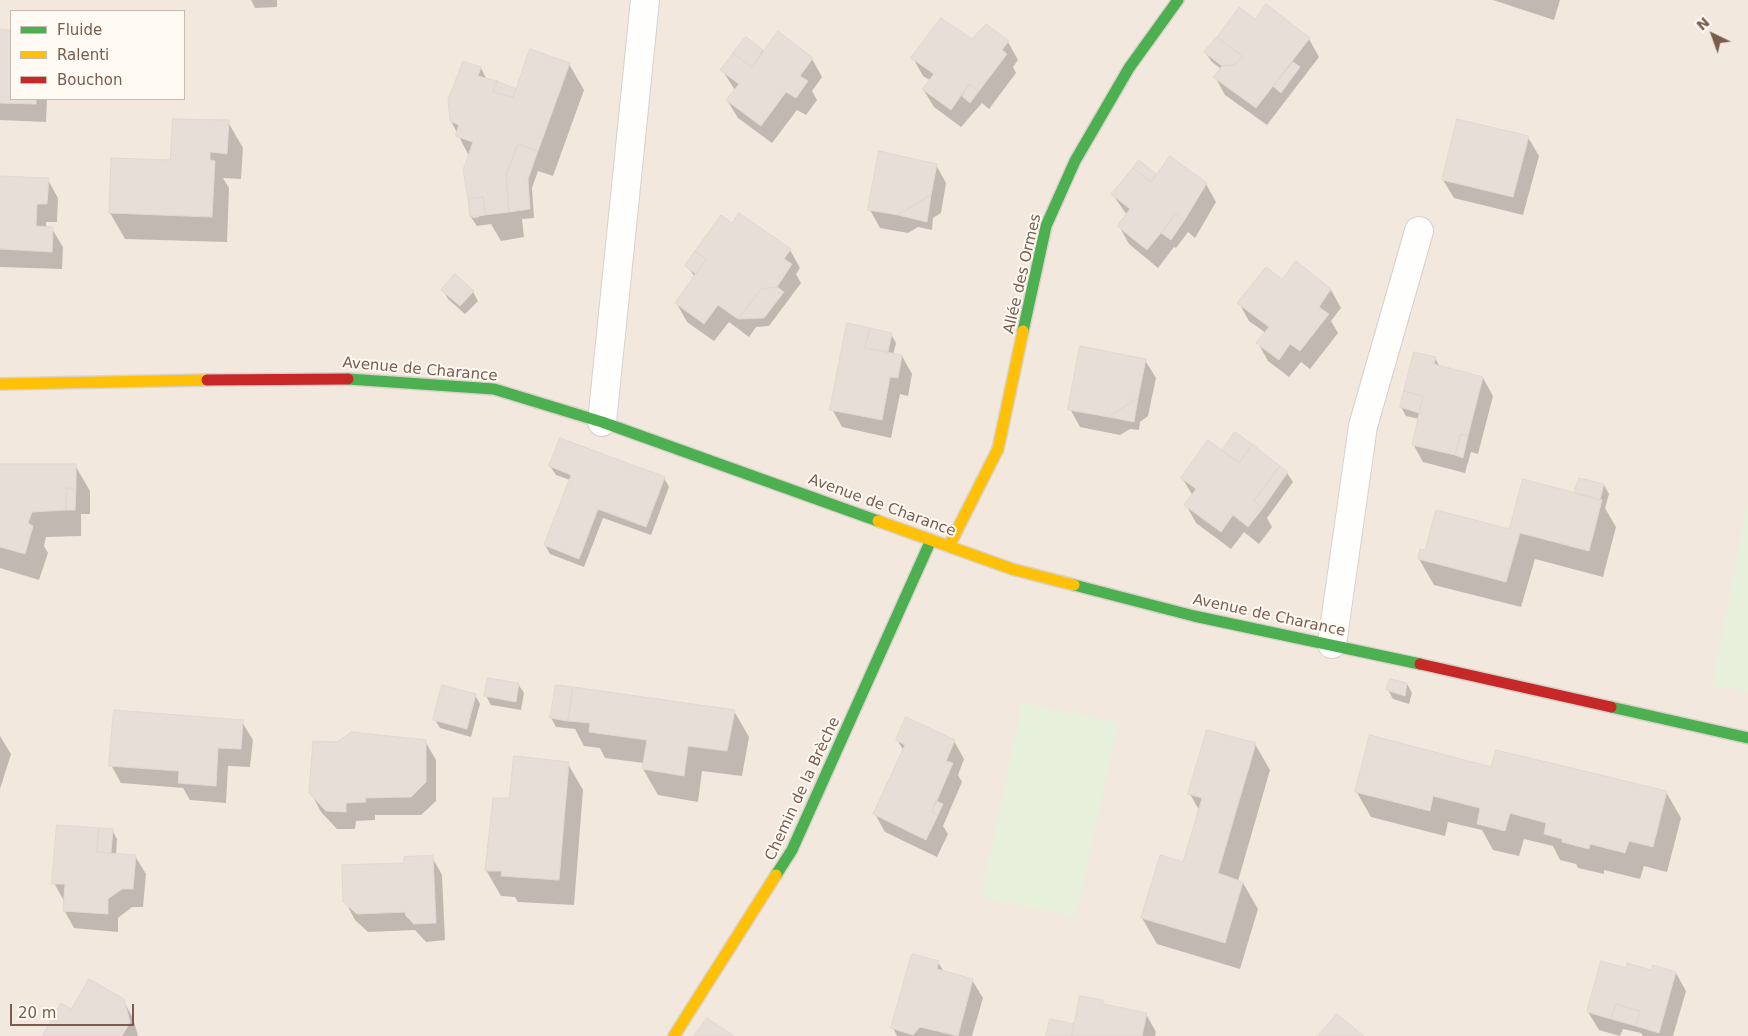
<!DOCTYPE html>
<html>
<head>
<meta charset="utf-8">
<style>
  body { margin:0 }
  #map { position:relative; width:1748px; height:1036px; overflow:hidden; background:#f9f5f0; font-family:"DejaVu Sans",sans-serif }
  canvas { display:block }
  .legend { position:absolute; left:10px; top:10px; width:175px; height:90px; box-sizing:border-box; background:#fffaf3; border:1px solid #cabbb1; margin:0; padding:6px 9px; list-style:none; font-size:15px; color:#7a5c4d }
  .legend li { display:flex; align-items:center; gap:10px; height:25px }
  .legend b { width:25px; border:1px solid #cabbb1 }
  .north { position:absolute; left:1688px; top:10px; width:50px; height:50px; -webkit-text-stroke:4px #fffaf3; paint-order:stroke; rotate:318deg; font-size:14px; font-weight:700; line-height:20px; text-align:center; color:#7a5c4d }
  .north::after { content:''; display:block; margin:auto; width:18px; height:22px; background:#7a5c4d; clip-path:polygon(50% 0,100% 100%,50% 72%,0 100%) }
  .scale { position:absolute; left:10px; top:1004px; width:124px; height:22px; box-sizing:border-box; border:2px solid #7a5c4d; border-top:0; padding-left:6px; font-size:15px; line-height:18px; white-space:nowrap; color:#7a5c4d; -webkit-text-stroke:4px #fffaf3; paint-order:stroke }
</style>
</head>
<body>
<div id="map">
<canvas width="1748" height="1036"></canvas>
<ul class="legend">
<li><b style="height:6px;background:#4caf50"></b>Fluide</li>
<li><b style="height:6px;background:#ffc107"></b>Ralenti</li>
<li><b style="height:6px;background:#c62828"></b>Bouchon</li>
</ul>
<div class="north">N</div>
<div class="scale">20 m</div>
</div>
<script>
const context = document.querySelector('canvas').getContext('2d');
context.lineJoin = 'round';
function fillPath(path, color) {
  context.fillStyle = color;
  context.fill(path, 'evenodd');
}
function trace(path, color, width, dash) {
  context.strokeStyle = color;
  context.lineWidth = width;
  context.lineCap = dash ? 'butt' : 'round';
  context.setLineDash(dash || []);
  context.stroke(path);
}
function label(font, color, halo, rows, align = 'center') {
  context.font = font + ' "DejaVu Sans",sans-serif';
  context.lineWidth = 4;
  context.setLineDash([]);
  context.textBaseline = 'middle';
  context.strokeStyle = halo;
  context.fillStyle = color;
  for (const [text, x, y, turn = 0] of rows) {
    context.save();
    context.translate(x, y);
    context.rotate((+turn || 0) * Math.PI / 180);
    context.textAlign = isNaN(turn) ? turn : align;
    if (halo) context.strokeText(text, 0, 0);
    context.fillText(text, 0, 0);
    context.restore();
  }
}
fillPath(new Path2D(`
  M 0,0 L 1748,0 L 1748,1036 L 0,1036 ZM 11,11 L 184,11 L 184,99 L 11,99 Z`), '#f2e8de');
fillPath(new Path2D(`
  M 1748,499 L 1748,692 L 1712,685 Z
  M 1022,703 L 1118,723 L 1076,917 L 981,897 Z`), '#e7f0db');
fillPath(new Path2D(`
  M 251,0 L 277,0 L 277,7 L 255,8 Z
  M 1493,0 L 1560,0 L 1554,20 Z
  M 1256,20 L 1309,39 L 1319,57 L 1267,125 L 1225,95 L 1215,77 L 1221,69 L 1211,61 L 1206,53 Z
  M 0,30 L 11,31 L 11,99 L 47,99 L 46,122 L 0,120 Z
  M 972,41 L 1008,42 L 1018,60 L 1013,67 L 1016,73 L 989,109 L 982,103 L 961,127 L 934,107 L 923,89 L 930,80 L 923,76 L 913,58 Z
  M 763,50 L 764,52 L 812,59 L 822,77 L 812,91 L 817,100 L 806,115 L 797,110 L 772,143 L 738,118 L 727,100 L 735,90 L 722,70 Z
  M 569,64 L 584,90 L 553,176 L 538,171 L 532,188 L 534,218 L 522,219 L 524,237 L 501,241 L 491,224 L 477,226 L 471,217 L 469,156 L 451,121 L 481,68 L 487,80 L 517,90 ZM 479,215 L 479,217 L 473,218 L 473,216 Z
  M 228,122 L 243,148 L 241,179 L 223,178 L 229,188 L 227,242 L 125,239 L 110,213 L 172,161 Z
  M 1528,137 L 1539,156 L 1523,215 L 1454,198 L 1443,180 Z
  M 1139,162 L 1156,177 L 1206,184 L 1216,202 L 1195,238 L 1188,232 L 1176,248 L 1174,247 L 1158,268 L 1129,244 L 1119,226 L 1127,215 L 1113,195 Z
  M 936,165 L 946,183 L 941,213 L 933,218 L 932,230 L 918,227 L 908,233 L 880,228 L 870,210 Z
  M 0,177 L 48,180 L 58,198 L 57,222 L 46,222 L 46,228 L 52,229 L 63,247 L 62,269 L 0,267 Z
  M 732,225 L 790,250 L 800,268 L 796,274 L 801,283 L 769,326 L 756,327 L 749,337 L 729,322 L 714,341 L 687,322 L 677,304 L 695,277 L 687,266 Z
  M 1296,263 L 1331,290 L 1341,308 L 1331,321 L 1338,333 L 1310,369 L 1301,362 L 1289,377 L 1268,361 L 1258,343 L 1266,333 L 1249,321 L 1239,303 L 1283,281 Z
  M 443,290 L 473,292 L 478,301 L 465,314 L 448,299 Z
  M 848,325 L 891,334 L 896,343 L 893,355 L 902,356 L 912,374 L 908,396 L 900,394 L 891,438 L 842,427 L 832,409 Z
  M 1435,358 L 1440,367 L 1483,378 L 1493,396 L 1478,454 L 1471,452 L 1465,473 L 1423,462 L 1413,444 L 1419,419 L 1406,416 L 1401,407 Z
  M 1145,360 L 1156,378 L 1148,416 L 1140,422 L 1139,430 L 1130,429 L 1120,435 L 1080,427 L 1070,409 Z
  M 1235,434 L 1287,473 L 1293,482 L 1267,518 L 1272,527 L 1259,544 L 1244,532 L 1231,549 L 1196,523 L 1186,505 L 1193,496 L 1182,478 L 1222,452 Z
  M 0,465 L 75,465 L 90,491 L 90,514 L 81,514 L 81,536 L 46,537 L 44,546 L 48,553 L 39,580 L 0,568 Z
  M 550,466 L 664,478 L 669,487 L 651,535 L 603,518 L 584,567 L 550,554 L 545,545 L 570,480 L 556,475 Z
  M 1604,485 L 1609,494 L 1605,508 L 1616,527 L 1603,577 L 1535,559 L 1521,607 L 1434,585 L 1419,559 L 1510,531 L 1577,495 Z
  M 518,684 L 524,693 L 521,710 L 491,705 L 486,696 Z
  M 1407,684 L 1412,693 L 1409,704 L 1393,699 L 1388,690 Z
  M 475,695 L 480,704 L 471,737 L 440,728 L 435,720 Z
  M 734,711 L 749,737 L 742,776 L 702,771 L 698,802 L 658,795 L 643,769 L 644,763 L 605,758 L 600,748 L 584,746 L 575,729 L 556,727 L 551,718 Z
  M 242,722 L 253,740 L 250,767 L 228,766 L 226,803 L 190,800 L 183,788 L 121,783 L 111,765 Z
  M 0,736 L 11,754 L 0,789 Z
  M 897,740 L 954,741 L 964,759 L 958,775 L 962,782 L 943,826 L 948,834 L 937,857 L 885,832 L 875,814 L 904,751 Z
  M 425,741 L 436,760 L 436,801 L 421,815 L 375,815 L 375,820 L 356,821 L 355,829 L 337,829 L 321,812 L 311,793 Z
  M 1255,744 L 1270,770 L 1238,881 L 1243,883 L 1258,909 L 1240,969 L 1157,944 L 1142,918 L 1184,863 L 1199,810 L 1190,794 Z
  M 568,764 L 583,790 L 574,905 L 518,902 L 515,897 L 501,896 L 486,870 L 510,800 Z
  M 1492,769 L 1666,792 L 1681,818 L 1667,872 L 1644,866 L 1640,879 L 1604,870 L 1604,874 L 1578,868 L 1576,864 L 1560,860 L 1553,846 L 1524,839 L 1519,856 L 1493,850 L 1482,830 L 1448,822 L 1445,836 L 1371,817 L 1356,791 Z
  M 112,830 L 117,839 L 116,854 L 135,856 L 146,874 L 143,907 L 132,907 L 118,918 L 118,932 L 74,928 L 64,910 L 64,901 L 54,883 Z
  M 432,857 L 442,875 L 445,940 L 426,942 L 415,930 L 368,932 L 355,920 L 345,901 L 406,864 Z
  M 938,962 L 944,972 L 972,980 L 983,998 L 972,1036 L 897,1036 L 893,1028 Z
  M 1627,969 L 1676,973 L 1686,991 L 1673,1036 L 1643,1036 L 1641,1033 L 1623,1029 L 1620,1036 L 1599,1030 L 1588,1012 Z
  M 123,1000 L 133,1018 L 138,1036 L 43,1036 L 71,1011 Z
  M 1102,1002 L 1105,1006 L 1146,1014 L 1156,1032 L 1155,1036 L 1047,1036 L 1051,1021 L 1075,1026 Z`), '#0003');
const building = new Path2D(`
  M 1266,4 L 1310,38 L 1256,108 L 1213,77 L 1222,66 L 1234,65 L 1242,56 L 1217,37 L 1239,7 L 1255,19 Z
  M 941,18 L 972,39 L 986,24 L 1009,41 L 1002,50 L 1007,54 L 979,91 L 969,84 L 951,110 L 922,89 L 934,74 L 911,58 Z
  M 0,29 L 11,30 L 11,99 L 36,99 L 36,104 L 0,103 Z
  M 778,31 L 813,58 L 800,76 L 808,81 L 796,98 L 786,92 L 761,126 L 726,100 L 739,84 L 720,70 L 733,53 L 752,67 Z
  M 746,37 L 763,50 L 752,67 L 733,53 Z
  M 1217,37 L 1242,56 L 1234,65 L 1222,66 L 1204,52 Z
  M 530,49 L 570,63 L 538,151 L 518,144 L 506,176 L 509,212 L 485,215 L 483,197 L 468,199 L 463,170 L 473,142 L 455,136 L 459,125 L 450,121 L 448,100 L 463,61 L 481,67 L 478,76 L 497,81 L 493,92 L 513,97 Z
  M 1293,62 L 1300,67 L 1281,93 L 1273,86 Z
  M 497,81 L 516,89 L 513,97 L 493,92 Z
  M 969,84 L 979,91 L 970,103 L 962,96 Z
  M 173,119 L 229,120 L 227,154 L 210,152 L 210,160 L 215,161 L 212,217 L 109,213 L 111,158 L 170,160 Z
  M 1457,119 L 1529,136 L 1513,197 L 1442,180 Z
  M 518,144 L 538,151 L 528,179 L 530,209 L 509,212 L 506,176 Z
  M 879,151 L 937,164 L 931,195 L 898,215 L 868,210 Z
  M 1170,156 L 1207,183 L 1184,221 L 1176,214 L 1147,250 L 1117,226 L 1130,209 L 1111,194 L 1133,168 L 1151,182 Z
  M 1139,160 L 1156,174 L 1151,182 L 1133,168 Z
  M 0,176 L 49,178 L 47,204 L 37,204 L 36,226 L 53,227 L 52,252 L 0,249 Z
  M 931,195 L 927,222 L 898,215 Z
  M 483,197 L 485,215 L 470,217 L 468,199 Z
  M 739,213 L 791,249 L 784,259 L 792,264 L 777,287 L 761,289 L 738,319 L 718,305 L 704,324 L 675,303 L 706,259 L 695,251 L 721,215 L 732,223 Z
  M 1176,214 L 1184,221 L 1171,240 L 1161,233 Z
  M 695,251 L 706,259 L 696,274 L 685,266 Z
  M 1296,261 L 1331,289 L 1319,307 L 1329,314 L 1300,351 L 1290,344 L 1279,360 L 1256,343 L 1269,327 L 1237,303 L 1266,267 L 1282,279 Z
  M 455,274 L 474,291 L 460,306 L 441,290 Z
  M 777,287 L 784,292 L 764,318 L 738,319 L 761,289 Z
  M 847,323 L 870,328 L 865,348 L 902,355 L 898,378 L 890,377 L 882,420 L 830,410 Z
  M 870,328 L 892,333 L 888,352 L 865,348 Z
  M 1080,346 L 1146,359 L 1138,398 L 1109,417 L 1068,410 Z
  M 1414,352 L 1436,357 L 1434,364 L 1483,377 L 1468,436 L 1461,434 L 1455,455 L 1412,445 L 1423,396 L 1404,391 Z
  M 1404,391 L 1423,396 L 1419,413 L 1400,407 Z
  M 1138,398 L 1134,422 L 1109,417 Z
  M 1235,432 L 1252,444 L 1239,463 L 1222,450 Z
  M 1461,434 L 1468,436 L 1463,458 L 1455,455 Z
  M 560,438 L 665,477 L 646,527 L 598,509 L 579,559 L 544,545 L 571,475 L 549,466 Z
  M 1208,440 L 1239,463 L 1252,444 L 1280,466 L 1254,501 L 1263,508 L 1248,527 L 1233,515 L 1221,532 L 1184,505 L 1196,489 L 1181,478 Z
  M 0,464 L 76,464 L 76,488 L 67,488 L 66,510 L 32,512 L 28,523 L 33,526 L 25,554 L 0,547 Z
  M 1280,466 L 1288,472 L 1263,508 L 1254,501 Z
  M 1579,478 L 1604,484 L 1600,500 L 1574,493 Z
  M 1523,479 L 1602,500 L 1589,551 L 1520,533 L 1506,582 L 1418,559 L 1420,549 L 1425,550 L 1436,510 L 1509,529 Z
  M 67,488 L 76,488 L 75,510 L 66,510 Z
  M 488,678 L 519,683 L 516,702 L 484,696 Z
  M 1390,679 L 1407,683 L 1405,696 L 1386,690 Z
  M 442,685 L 476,694 L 467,729 L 433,720 Z
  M 556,685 L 573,687 L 568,721 L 550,718 Z
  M 573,687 L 735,710 L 727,751 L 688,746 L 684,776 L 642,769 L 647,740 L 589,732 L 590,723 L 568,721 Z
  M 114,710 L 243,720 L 241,749 L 218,748 L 216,786 L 178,783 L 179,771 L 109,766 Z
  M 906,717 L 955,740 L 946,761 L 953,763 L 932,812 L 938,815 L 926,840 L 873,814 L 905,745 L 896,740 Z
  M 1207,730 L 1256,743 L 1218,873 L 1243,882 L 1225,943 L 1141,918 L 1160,855 L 1183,862 L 1202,798 L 1188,794 Z
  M 352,732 L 426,740 L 426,782 L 411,797 L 365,798 L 366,802 L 346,803 L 346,812 L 326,811 L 309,793 L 313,741 L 337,742 Z
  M 1370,735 L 1491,767 L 1496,750 L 1667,791 L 1653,847 L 1629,841 L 1625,853 L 1590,844 L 1589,849 L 1562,842 L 1562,839 L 1544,834 L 1546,823 L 1510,813 L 1505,831 L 1477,824 L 1480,808 L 1433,796 L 1430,811 L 1355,792 Z
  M 514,756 L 569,762 L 559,880 L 501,876 L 502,871 L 485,871 L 493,798 L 509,798 Z
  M 936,801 L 943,804 L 938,815 L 932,812 Z
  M 57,825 L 99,828 L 97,852 L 136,855 L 133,889 L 122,889 L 108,899 L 108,914 L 63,911 L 65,884 L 52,884 Z
  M 99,828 L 113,829 L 111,853 L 97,852 Z
  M 433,856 L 436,923 L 414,924 L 406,916 L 405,912 L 357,914 L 343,902 L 342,865 L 404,863 L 404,857 Z
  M 912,954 L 939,961 L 937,969 L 973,979 L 958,1036 L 920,1027 L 913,1035 L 891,1028 Z
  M 1601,961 L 1626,968 L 1627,963 L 1651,970 L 1653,965 L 1676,972 L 1659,1033 L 1636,1026 L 1640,1011 L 1616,1004 L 1611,1019 L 1587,1012 Z
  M 89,979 L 124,999 L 130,1022 L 122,1036 L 42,1036 L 61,1003 L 71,1009 Z
  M 1080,996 L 1103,1000 L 1103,1004 L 1147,1013 L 1142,1036 L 1072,1036 Z
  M 1616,1004 L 1640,1011 L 1636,1026 L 1611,1019 Z
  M 1337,1014 L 1364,1036 L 1318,1036 Z
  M 707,1018 L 734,1036 L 694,1036 Z
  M 1050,1019 L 1074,1024 L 1072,1036 L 1046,1036 Z`);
fillPath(building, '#e6ded7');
trace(building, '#e2d8d2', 1);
const street = new Path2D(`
  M 602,422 L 645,0
  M 1332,644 L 1363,426 L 1419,231`);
const fast = new Path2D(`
  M 1023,331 L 1046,226 L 1075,161 L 1129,68 L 1178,0
  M 348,379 L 494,389 L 602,422 L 878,521
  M 1074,585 L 1194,616 L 1420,664
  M 1611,707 L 1748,738
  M 776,875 L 792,850 L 931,540`);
const slow = new Path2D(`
  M 0,384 L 207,380
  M 878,521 L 1012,569 L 1074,585
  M 949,546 L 998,449 L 1023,331
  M 674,1036 L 776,875`);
const jam = new Path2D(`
  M 207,380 L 348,379
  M 1420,664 L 1611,707`);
trace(street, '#d7d1cb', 30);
trace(fast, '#d9d2cb', 14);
trace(slow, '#d9d2cb', 14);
trace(jam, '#d9d2cb', 14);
trace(street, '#fefefd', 28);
trace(fast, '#4caf50', 11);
trace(slow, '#ffc107', 11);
trace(jam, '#c62828', 11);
label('15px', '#7a5c4d', '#fffaf3', [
  ["Allée des Ormes",1023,274,-77],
  ["Avenue de Charance",420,370,5],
  ["Avenue de Charance",882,506,20],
  ["Avenue de Charance",1269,616,12],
  ["Chemin de la Brèche",803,789,-65]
]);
</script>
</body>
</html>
